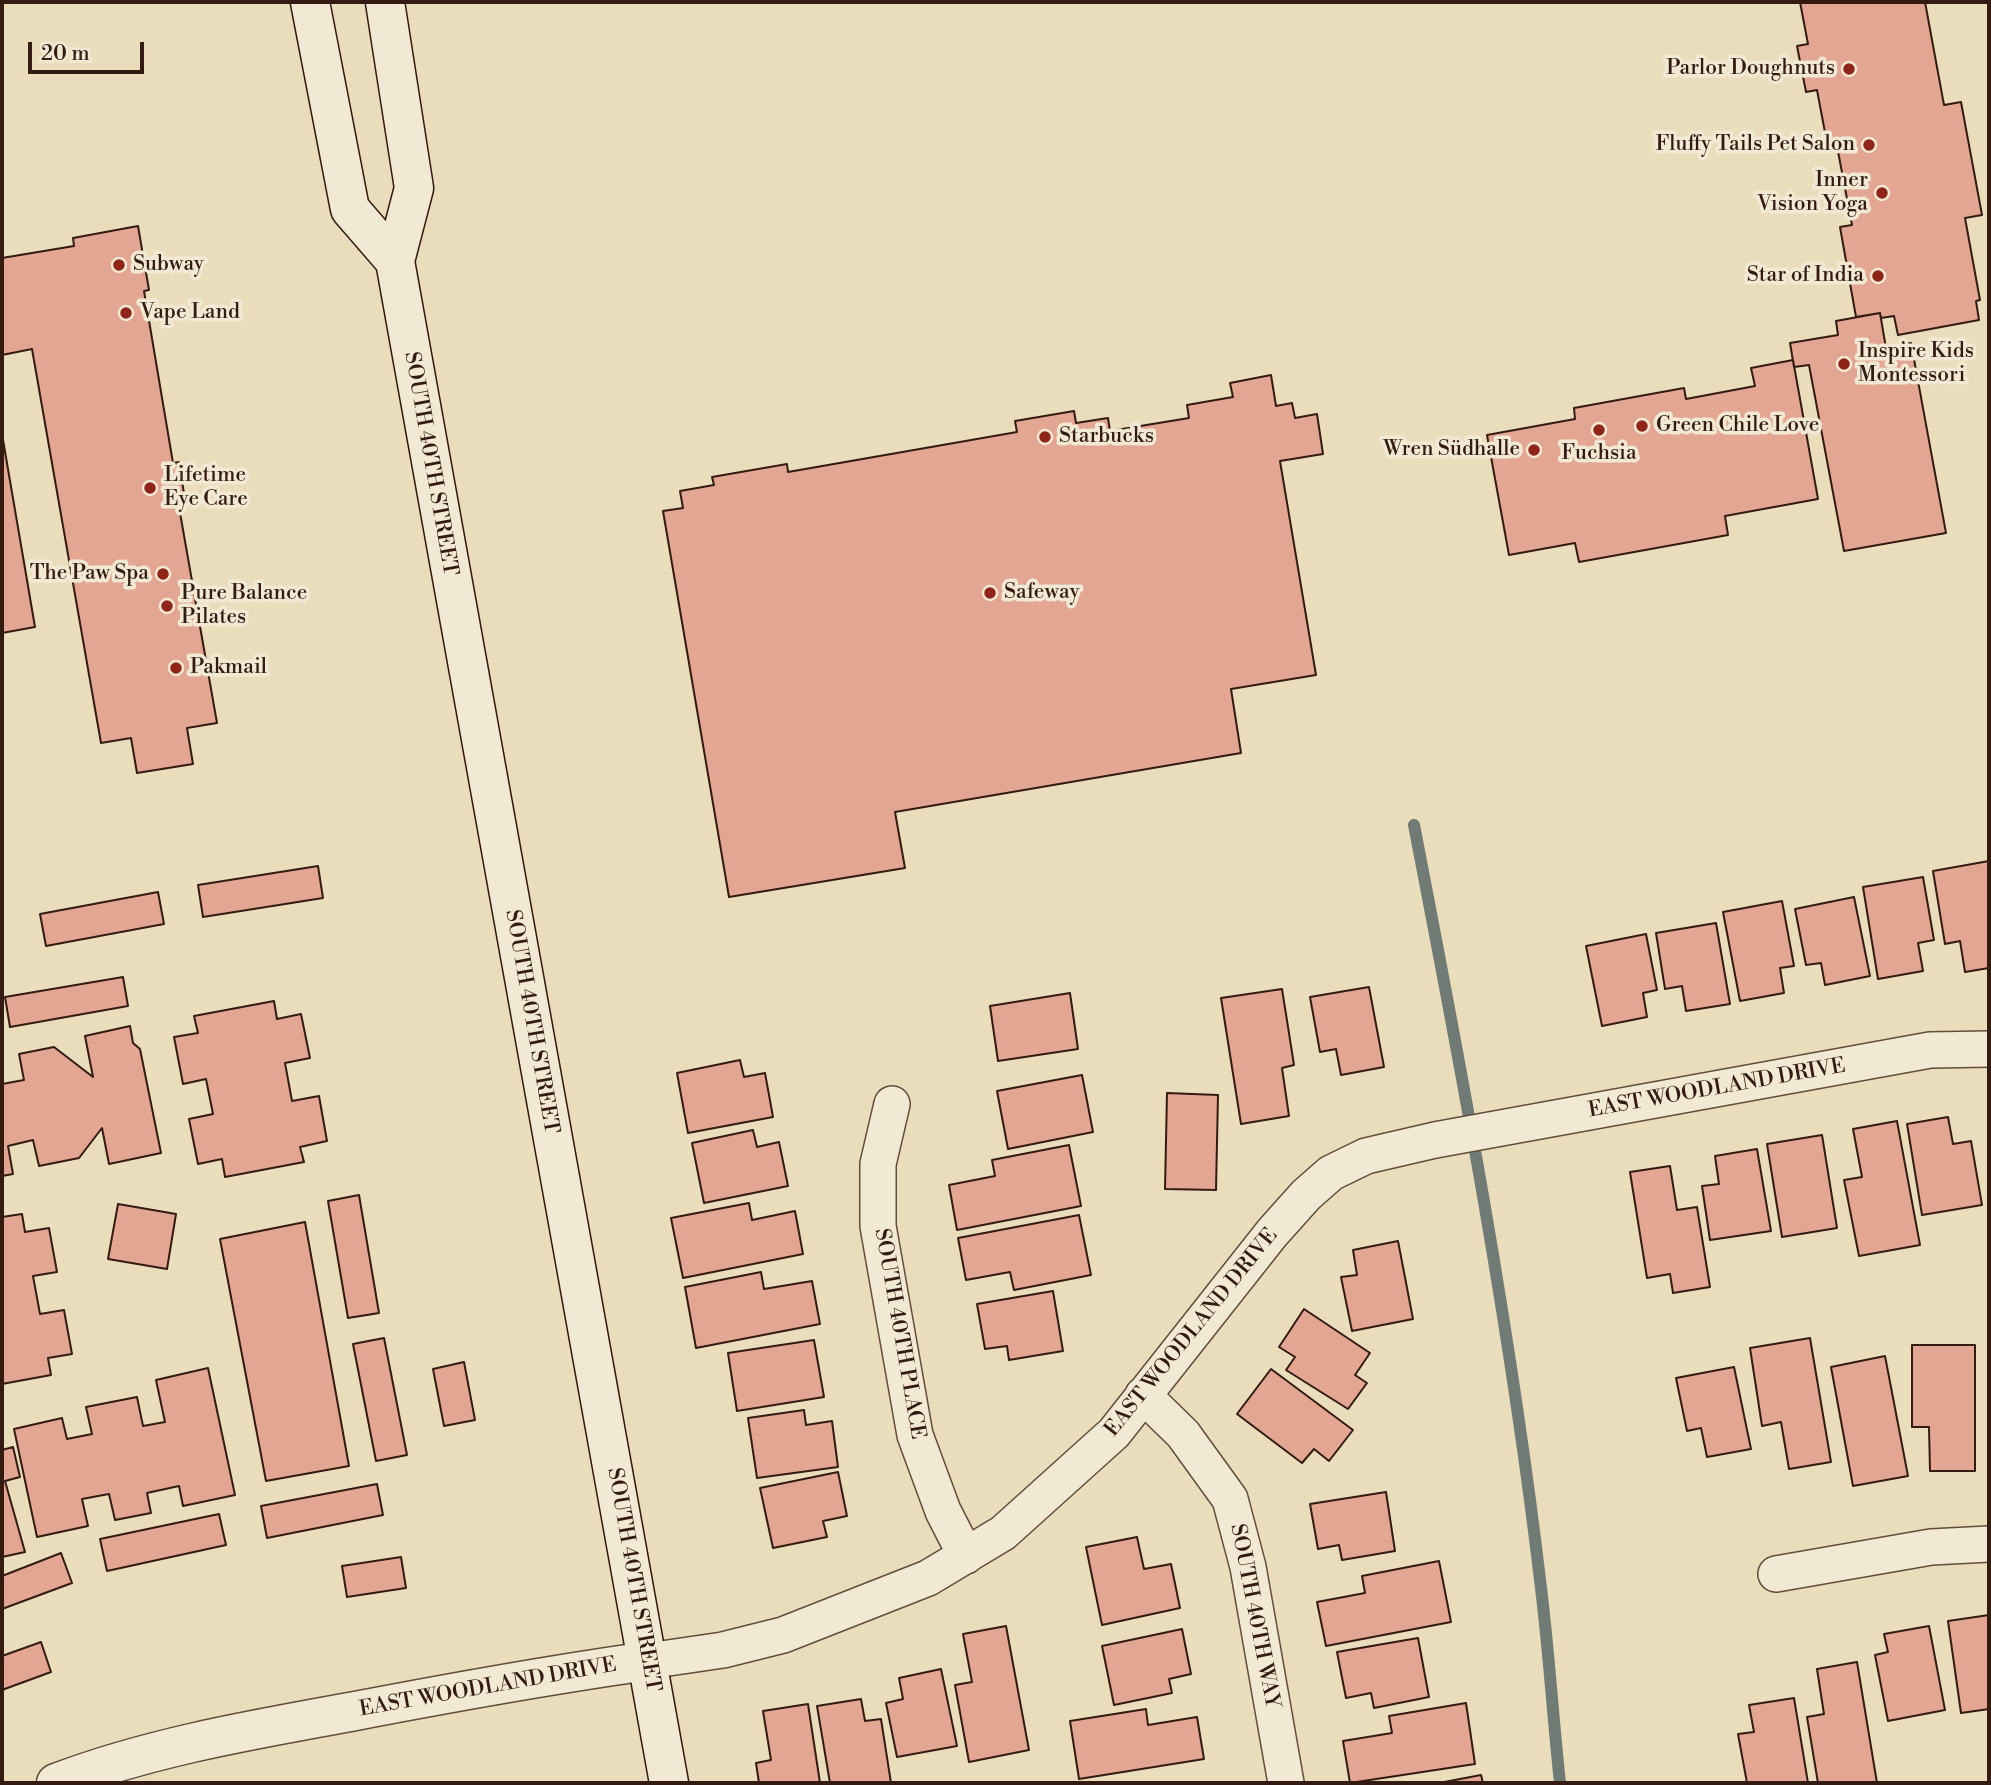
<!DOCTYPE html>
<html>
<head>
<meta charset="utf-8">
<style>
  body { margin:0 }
  #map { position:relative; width:1991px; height:1785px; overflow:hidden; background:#eaddbc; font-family:"Libre Bodoni",serif }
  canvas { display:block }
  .frame { position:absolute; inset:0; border:4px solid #341b12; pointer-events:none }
  .scale { position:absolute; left:28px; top:42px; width:116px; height:32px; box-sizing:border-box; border:4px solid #341b12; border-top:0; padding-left:9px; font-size:21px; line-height:24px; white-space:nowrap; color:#341b12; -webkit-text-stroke:5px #f1e9d3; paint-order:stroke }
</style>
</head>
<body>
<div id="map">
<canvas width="1991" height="1785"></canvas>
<div class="frame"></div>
<div class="scale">20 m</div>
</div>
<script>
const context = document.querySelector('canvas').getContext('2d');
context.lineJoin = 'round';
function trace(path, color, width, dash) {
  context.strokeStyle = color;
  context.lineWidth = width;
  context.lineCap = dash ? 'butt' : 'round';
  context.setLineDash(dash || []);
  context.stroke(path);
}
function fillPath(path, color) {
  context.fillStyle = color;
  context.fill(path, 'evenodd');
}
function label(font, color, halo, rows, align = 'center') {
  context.font = font + ' "Libre Bodoni",serif';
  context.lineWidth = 7;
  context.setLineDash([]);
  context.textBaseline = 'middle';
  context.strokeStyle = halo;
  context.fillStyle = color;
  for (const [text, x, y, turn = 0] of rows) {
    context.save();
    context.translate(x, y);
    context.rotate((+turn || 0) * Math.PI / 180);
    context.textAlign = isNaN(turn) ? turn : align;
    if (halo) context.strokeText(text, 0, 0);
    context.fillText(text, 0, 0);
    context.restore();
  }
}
trace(new Path2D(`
  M 1414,825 C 1463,1078 1511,1332 1541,1588 C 1549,1653 1553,1718 1560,1783`), '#717b75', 12);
const building = new Path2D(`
  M 1800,2 L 1925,2 L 1944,105 L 1961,102 L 1982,215 L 1965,218 L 1980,300 L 1976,301 L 1979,320 L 1898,335 L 1894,316 L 1881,318 L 1880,313 L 1856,317 L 1840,227 L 1852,225 L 1836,141 L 1827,143 L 1817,90 L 1806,92 L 1797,46 L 1808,44 Z
  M 138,226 L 149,290 L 144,291 L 173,463 L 179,462 L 186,506 L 179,507 L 217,723 L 187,728 L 193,764 L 137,773 L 131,738 L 101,743 L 32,349 L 2,355 L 2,258 L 74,246 L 73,238 Z
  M 1880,313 L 1886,348 L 1911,343 L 1946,533 L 1844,551 L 1809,365 L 1794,367 L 1790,343 L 1838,335 L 1836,321 Z
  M 1793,360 L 1818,499 L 1725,516 L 1728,535 L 1579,562 L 1575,543 L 1509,555 L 1487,435 L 1575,419 L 1574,408 L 1684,388 L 1686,399 L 1755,386 L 1751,368 Z
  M 1271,375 L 1276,406 L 1292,403 L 1295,418 L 1317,414 L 1323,454 L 1280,461 L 1316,675 L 1231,689 L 1241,753 L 895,812 L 905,868 L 729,897 L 663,511 L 683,508 L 680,491 L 714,485 L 712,477 L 787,464 L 788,472 L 1017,432 L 1015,421 L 1074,411 L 1076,423 L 1108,418 L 1110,431 L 1189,418 L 1187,405 L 1233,397 L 1230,383 Z
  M 2,434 L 35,627 L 2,633 Z
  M 1989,861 L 1989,968 L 1965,972 L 1960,941 L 1945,944 L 1933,871 Z
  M 318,866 L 323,898 L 203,917 L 198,885 Z
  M 1923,877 L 1934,940 L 1918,943 L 1923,971 L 1878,979 L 1863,887 Z
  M 158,892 L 164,924 L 46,946 L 40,914 Z
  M 1854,897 L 1870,976 L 1825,985 L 1821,963 L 1806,965 L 1795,909 Z
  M 1782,901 L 1794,966 L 1780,968 L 1784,993 L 1740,1001 L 1723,912 Z
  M 1716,923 L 1730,1004 L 1686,1011 L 1682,986 L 1665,989 L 1656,933 Z
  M 1646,934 L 1657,990 L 1643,993 L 1647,1017 L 1602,1026 L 1586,946 Z
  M 123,977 L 128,1006 L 10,1027 L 5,997 Z
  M 1369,987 L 1384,1067 L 1341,1075 L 1336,1049 L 1320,1052 L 1310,997 Z
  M 1282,989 L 1294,1065 L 1282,1068 L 1289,1116 L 1241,1124 L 1221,998 Z
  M 1070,993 L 1078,1049 L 998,1061 L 990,1006 Z
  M 274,1001 L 277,1019 L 301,1014 L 310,1058 L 285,1063 L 292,1101 L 319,1096 L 327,1141 L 300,1147 L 304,1162 L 225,1177 L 222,1159 L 198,1164 L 189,1119 L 213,1114 L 206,1079 L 183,1084 L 174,1037 L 198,1033 L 194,1016 Z
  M 130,1026 L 133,1043 L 140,1049 L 161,1153 L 109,1164 L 102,1128 L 79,1158 L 39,1166 L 33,1140 L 8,1146 L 13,1174 L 2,1176 L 2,1084 L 24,1080 L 19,1054 L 54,1047 L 93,1077 L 85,1036 Z
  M 740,1060 L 744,1077 L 765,1073 L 773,1117 L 688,1133 L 677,1073 Z
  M 1082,1075 L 1093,1132 L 1008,1149 L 997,1091 Z
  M 1167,1093 L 1218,1095 L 1216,1190 L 1165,1189 Z
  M 1948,1117 L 1953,1144 L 1971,1141 L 1982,1205 L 1922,1215 L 1907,1124 Z
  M 1897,1121 L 1920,1245 L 1859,1256 L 1844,1180 L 1862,1177 L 1853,1129 Z
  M 753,1130 L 757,1147 L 779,1142 L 788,1186 L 704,1203 L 692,1143 Z
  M 1822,1135 L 1837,1228 L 1782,1237 L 1767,1144 Z
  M 1069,1145 L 1081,1206 L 957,1230 L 949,1185 L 995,1176 L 992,1160 Z
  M 1757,1149 L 1771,1231 L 1710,1240 L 1702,1186 L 1719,1184 L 1715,1156 Z
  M 1670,1166 L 1677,1210 L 1697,1207 L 1710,1287 L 1673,1293 L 1670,1274 L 1647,1278 L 1630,1172 Z
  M 359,1195 L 379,1313 L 348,1318 L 328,1201 Z
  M 749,1203 L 752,1220 L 795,1211 L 803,1254 L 683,1278 L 671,1218 Z
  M 118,1204 L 176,1214 L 167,1269 L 108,1259 Z
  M 22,1214 L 25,1232 L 49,1228 L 57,1272 L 33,1276 L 40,1314 L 64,1310 L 72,1354 L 48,1358 L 51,1375 L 2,1384 L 2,1217 Z
  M 1079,1215 L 1091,1275 L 1014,1290 L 1010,1272 L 966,1280 L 958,1238 Z
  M 305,1222 L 349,1466 L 266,1481 L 220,1239 Z
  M 1398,1241 L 1413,1319 L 1352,1331 L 1341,1277 L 1357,1275 L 1353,1250 Z
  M 761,1272 L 764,1289 L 812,1281 L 820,1324 L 696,1348 L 685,1287 Z
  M 1053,1291 L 1063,1351 L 1009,1360 L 1007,1346 L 985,1349 L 977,1304 Z
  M 1304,1309 L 1370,1353 L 1355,1375 L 1367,1383 L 1348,1409 L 1286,1370 L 1295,1357 L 1279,1347 Z
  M 384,1338 L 407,1455 L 376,1461 L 353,1344 Z
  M 1810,1338 L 1831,1462 L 1789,1469 L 1781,1422 L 1762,1426 L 1750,1348 Z
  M 814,1340 L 824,1397 L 737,1411 L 728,1353 Z
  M 1912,1345 L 1975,1345 L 1975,1471 L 1930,1471 L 1929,1427 L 1912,1427 Z
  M 1885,1356 L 1908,1476 L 1853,1486 L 1831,1367 Z
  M 464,1362 L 475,1420 L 444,1426 L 433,1369 Z
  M 1734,1367 L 1751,1449 L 1707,1457 L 1701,1428 L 1687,1431 L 1676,1378 Z
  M 208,1368 L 235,1495 L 183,1506 L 179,1486 L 147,1493 L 151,1513 L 115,1520 L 109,1494 L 82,1499 L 88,1526 L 37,1537 L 14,1429 L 62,1418 L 67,1439 L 92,1434 L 86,1407 L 137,1397 L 143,1426 L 165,1422 L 156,1380 Z
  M 1271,1369 L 1353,1430 L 1329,1461 L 1314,1449 L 1302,1463 L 1237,1414 Z
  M 804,1410 L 806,1425 L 832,1421 L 838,1467 L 757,1478 L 748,1418 Z
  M 13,1447 L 20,1477 L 5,1481 L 25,1552 L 2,1557 L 2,1450 Z
  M 838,1472 L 847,1516 L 823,1521 L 827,1537 L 773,1548 L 760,1488 Z
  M 377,1484 L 383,1515 L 267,1538 L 261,1506 Z
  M 1386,1492 L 1395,1551 L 1342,1560 L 1339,1545 L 1318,1549 L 1310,1504 Z
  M 219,1514 L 226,1545 L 107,1571 L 100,1539 Z
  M 1137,1537 L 1144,1569 L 1171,1564 L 1180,1608 L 1102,1625 L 1086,1547 Z
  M 61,1553 L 72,1583 L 2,1609 L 2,1576 Z
  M 401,1557 L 406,1588 L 347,1597 L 342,1566 Z
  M 1439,1561 L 1451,1622 L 1326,1646 L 1317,1602 L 1365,1593 L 1362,1576 Z
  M 1989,1615 L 1989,1709 L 1961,1713 L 1948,1621 Z
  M 1006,1626 L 1029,1750 L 969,1762 L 955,1685 L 972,1682 L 963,1634 Z
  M 1929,1626 L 1945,1710 L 1888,1721 L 1875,1655 L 1888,1652 L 1884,1634 Z
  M 1182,1629 L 1191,1674 L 1169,1679 L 1172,1693 L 1114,1705 L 1102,1646 Z
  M 1418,1638 L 1429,1697 L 1374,1708 L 1371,1693 L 1346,1698 L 1337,1652 Z
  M 41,1642 L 51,1672 L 2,1690 L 2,1656 Z
  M 1857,1662 L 1877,1783 L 1818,1783 L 1807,1717 L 1824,1714 L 1817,1669 Z
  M 941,1669 L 957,1746 L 897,1757 L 886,1703 L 903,1699 L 899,1678 Z
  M 1794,1698 L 1808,1783 L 1747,1783 L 1738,1734 L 1754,1732 L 1749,1705 Z
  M 861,1699 L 865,1721 L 881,1719 L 891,1783 L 830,1783 L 817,1706 Z
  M 1466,1703 L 1475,1764 L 1350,1783 L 1343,1741 L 1392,1733 L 1389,1716 Z
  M 808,1704 L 820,1783 L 759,1783 L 756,1763 L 771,1760 L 763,1711 Z
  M 1146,1709 L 1148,1725 L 1197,1717 L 1204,1759 L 1079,1779 L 1070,1721 Z
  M 1481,1775 L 1483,1783 L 1439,1783 Z`);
fillPath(building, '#e2a693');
trace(building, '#341b12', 2);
const minor = new Path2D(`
  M 892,1104 L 878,1164 L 878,1226 L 915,1435 L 943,1511 L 966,1556
  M 1143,1395 L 1183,1434 L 1230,1499 L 1248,1567 L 1286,1783
  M 1776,1574 L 1931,1547 L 1989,1544
  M 648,1661 L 723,1650 L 783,1635 L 928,1578 L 1003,1533 L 1114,1433 L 1272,1233 L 1306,1195 L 1331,1173 L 1366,1156 L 1435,1140 L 1930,1050 L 1989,1049`);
const tertiary = new Path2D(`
  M 56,1783 C 151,1747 251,1730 350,1712 C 449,1693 548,1675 648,1661`);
const secondary = new Path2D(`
  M 310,2 L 350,209 L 395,261
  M 385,2 L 414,188 L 395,261 L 669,1783`);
trace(minor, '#624c3c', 38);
trace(tertiary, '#624c3c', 41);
trace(secondary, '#341b12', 41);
trace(minor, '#f1e9d3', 35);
trace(tertiary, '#f1e9d3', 38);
trace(secondary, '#f1e9d3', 38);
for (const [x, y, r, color] of [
  [1849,69,7,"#8f2418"],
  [1869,145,7,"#8f2418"],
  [1882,193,7,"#8f2418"],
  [119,265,7,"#8f2418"],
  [1878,276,7,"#8f2418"],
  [126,313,7,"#8f2418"],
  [1844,364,7,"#8f2418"],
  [1642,426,7,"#8f2418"],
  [1599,430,7,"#8f2418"],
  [1045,437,7,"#8f2418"],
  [1534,450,7,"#8f2418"],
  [150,488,7,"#8f2418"],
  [163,574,7,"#8f2418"],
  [990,593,7,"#8f2418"],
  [167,606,7,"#8f2418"],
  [176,668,7,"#8f2418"]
]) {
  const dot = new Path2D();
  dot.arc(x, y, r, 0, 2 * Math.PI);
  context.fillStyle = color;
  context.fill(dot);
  trace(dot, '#f1e9d3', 2.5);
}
label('21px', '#341b12', '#f1e9d3', [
  ["Parlor Doughnuts",1835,69,"right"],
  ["Fluffy Tails Pet Salon",1855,145,"right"],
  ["Inner",1868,181,"right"],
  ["Vision Yoga",1868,205,"right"],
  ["Subway",133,265],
  ["Star of India",1864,276,"right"],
  ["Vape Land",140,313],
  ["Inspire Kids",1858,352],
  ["Montessori",1858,376],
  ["Green Chile Love",1656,426],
  ["Starbucks",1059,437],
  ["Wren Südhalle",1520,450,"right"],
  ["Fuchsia",1599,454,"center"],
  ["Lifetime",164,476],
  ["Eye Care",164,500],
  ["The Paw Spa",149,574,"right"],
  ["Safeway",1004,593],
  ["Pure Balance",181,594],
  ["Pilates",181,618],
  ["Pakmail",190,668]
], 'left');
label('21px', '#341b12', '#f1e9d3', [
  ["SOUTH 40TH STREET",430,464,80],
  ["SOUTH 40TH STREET",531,1022,80],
  ["EAST WOODLAND DRIVE",1717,1089,-10],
  ["EAST WOODLAND DRIVE",1192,1333,-51],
  ["SOUTH 40TH PLACE",899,1334,80],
  ["SOUTH 40TH STREET",633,1580,80],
  ["SOUTH 40TH WAY",1254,1616,79],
  ["EAST WOODLAND DRIVE",488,1688,-10]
]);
</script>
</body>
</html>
